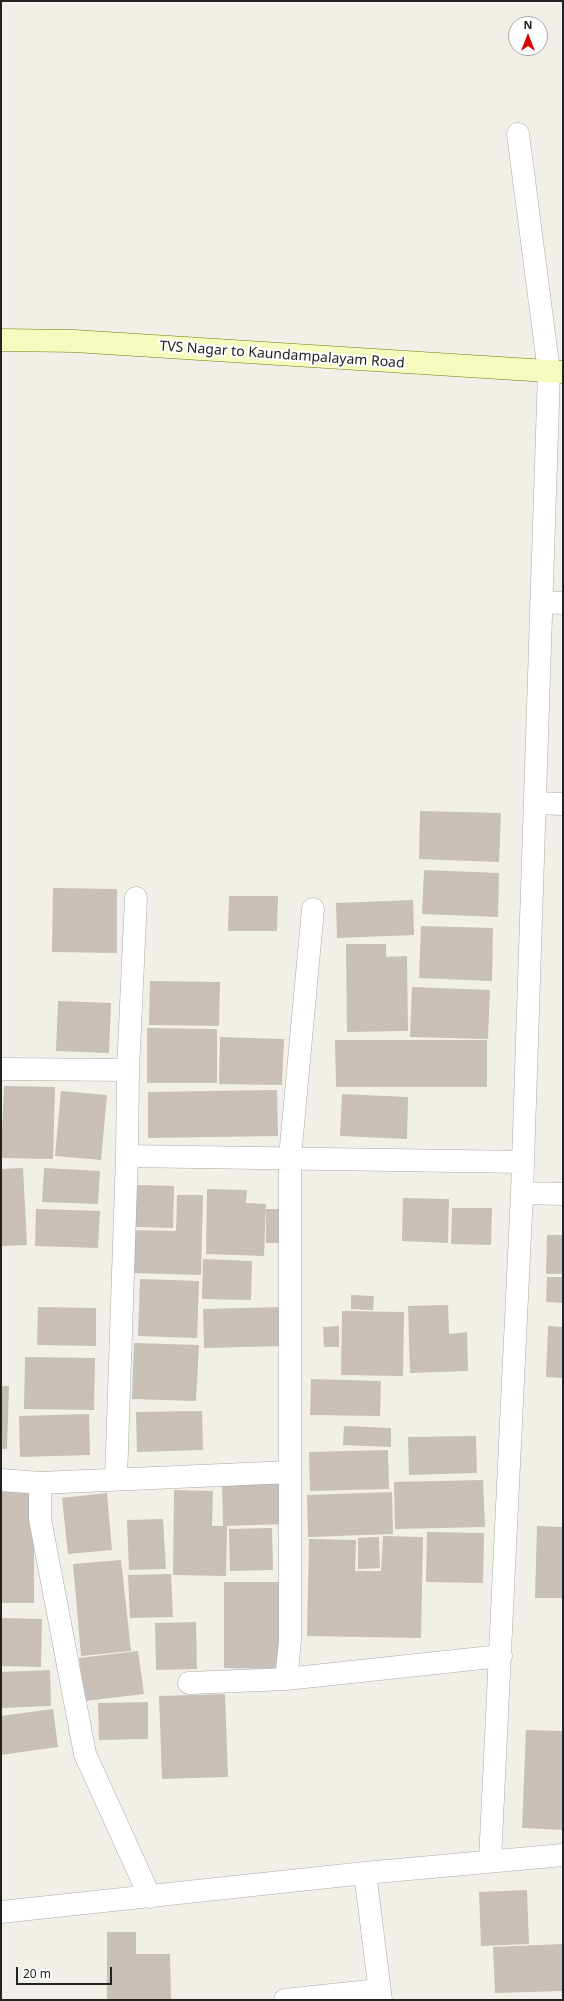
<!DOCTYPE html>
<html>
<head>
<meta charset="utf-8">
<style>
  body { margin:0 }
  #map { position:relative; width:564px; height:2001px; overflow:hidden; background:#f2efe9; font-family:"Noto Sans",sans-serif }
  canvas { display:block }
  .frame { position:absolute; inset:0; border:2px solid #222; pointer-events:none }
  .north { position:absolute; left:508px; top:16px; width:40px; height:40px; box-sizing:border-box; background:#fff; border:1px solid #a7a7a7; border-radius:50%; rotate:0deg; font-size:11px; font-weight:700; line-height:16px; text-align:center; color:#222 }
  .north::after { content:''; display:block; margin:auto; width:14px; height:18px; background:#d40000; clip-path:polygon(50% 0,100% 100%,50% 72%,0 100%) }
  .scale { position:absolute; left:16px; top:1967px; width:96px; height:18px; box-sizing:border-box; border:2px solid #222; border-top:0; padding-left:5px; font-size:12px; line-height:14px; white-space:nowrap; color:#222; -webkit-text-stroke:3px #fff; paint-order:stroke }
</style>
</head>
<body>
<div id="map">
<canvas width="564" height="2001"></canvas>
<div class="frame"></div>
<div class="north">N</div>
<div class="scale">20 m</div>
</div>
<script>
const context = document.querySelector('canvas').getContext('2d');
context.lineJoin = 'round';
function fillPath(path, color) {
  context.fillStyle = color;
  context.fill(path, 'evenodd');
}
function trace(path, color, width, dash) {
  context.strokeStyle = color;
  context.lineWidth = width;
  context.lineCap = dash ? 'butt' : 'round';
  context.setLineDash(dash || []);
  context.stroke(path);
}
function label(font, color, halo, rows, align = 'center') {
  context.font = font + ' "Noto Sans",sans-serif';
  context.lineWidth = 4;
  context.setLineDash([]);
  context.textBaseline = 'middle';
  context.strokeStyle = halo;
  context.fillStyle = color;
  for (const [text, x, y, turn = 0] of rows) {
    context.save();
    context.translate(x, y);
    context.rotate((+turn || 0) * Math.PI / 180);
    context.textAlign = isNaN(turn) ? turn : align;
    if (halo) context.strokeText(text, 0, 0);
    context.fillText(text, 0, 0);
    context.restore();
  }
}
fillPath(new Path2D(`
  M 420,811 L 501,813 L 499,862 L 419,859 Z
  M 424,870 L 499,873 L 498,917 L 422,914 Z
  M 53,888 L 117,889 L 117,953 L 52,952 Z
  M 229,896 L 278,896 L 277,931 L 228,931 Z
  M 413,900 L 414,935 L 337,938 L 336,903 Z
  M 421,926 L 493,928 L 492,981 L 419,978 Z
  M 346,944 L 386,944 L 386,957 L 407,956 L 408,1031 L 347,1032 Z
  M 150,981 L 220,982 L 219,1026 L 149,1025 Z
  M 412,987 L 490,990 L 488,1039 L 410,1037 Z
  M 58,1001 L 111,1003 L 109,1053 L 56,1051 Z
  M 147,1028 L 217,1029 L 217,1083 L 147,1083 Z
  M 220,1037 L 284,1039 L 282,1085 L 219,1084 Z
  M 335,1040 L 487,1040 L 487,1087 L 336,1087 Z
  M 4,1086 L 55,1087 L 53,1159 L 1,1158 Z
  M 277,1090 L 278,1136 L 148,1138 L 148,1092 Z
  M 61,1091 L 107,1095 L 101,1160 L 55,1156 Z
  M 342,1094 L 408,1097 L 407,1139 L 340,1136 Z
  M 23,1168 L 27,1245 L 1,1246 L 1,1169 Z
  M 44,1168 L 100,1171 L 98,1204 L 42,1202 Z
  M 136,1185 L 174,1186 L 173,1228 L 135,1227 Z
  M 207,1189 L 247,1190 L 246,1203 L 266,1204 L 264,1256 L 206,1254 Z
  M 177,1195 L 203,1195 L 201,1275 L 132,1273 L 134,1230 L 176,1231 Z
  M 403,1198 L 449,1199 L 448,1243 L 402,1241 Z
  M 452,1208 L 492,1208 L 491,1245 L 451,1244 Z
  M 36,1209 L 100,1211 L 98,1248 L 35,1246 Z
  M 266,1209 L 285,1209 L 284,1243 L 266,1243 Z
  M 547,1235 L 563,1235 L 563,1274 L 546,1274 Z
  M 203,1259 L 252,1261 L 251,1300 L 202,1299 Z
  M 547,1277 L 563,1277 L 563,1303 L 546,1302 Z
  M 140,1279 L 199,1281 L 197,1338 L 138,1336 Z
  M 351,1295 L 374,1296 L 373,1310 L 351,1309 Z
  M 448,1305 L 449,1334 L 467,1332 L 468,1371 L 410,1373 L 408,1306 Z
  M 38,1307 L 96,1308 L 96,1346 L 37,1345 Z
  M 283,1307 L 284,1346 L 204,1348 L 203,1309 Z
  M 342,1311 L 404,1312 L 403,1376 L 341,1375 Z
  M 339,1326 L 339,1347 L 324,1347 L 323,1327 Z
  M 548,1326 L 563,1327 L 563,1378 L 546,1377 Z
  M 134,1343 L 199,1345 L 196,1401 L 132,1399 Z
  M 25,1357 L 95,1358 L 94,1410 L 24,1409 Z
  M 311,1379 L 381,1381 L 380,1416 L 310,1415 Z
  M 1,1386 L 9,1386 L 7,1449 L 1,1449 Z
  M 202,1411 L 203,1450 L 137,1452 L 136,1412 Z
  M 89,1414 L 90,1455 L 20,1457 L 19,1416 Z
  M 344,1426 L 391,1428 L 391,1447 L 343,1445 Z
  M 476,1436 L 477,1473 L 409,1475 L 408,1437 Z
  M 388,1450 L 389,1489 L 310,1491 L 309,1452 Z
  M 483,1480 L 485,1527 L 395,1529 L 394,1482 Z
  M 284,1483 L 285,1524 L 223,1526 L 222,1485 Z
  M 1,1484 L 34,1484 L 34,1603 L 1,1603 Z
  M 174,1490 L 213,1491 L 212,1526 L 227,1526 L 226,1576 L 173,1575 Z
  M 392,1492 L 393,1534 L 308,1537 L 307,1495 Z
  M 107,1493 L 112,1550 L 68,1554 L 62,1498 Z
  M 163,1519 L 166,1569 L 129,1570 L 127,1520 Z
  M 537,1526 L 563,1527 L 563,1598 L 535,1598 Z
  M 272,1528 L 273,1570 L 230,1571 L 229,1529 Z
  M 427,1532 L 484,1533 L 483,1583 L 426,1582 Z
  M 383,1536 L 423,1537 L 421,1638 L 307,1636 L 309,1539 L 356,1540 L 355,1571 L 381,1571 Z
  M 379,1537 L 380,1568 L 358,1569 L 358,1538 Z
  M 121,1560 L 131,1651 L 81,1656 L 73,1564 Z
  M 171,1574 L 173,1617 L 130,1618 L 128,1575 Z
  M 224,1582 L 280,1582 L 279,1669 L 224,1668 Z
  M 1,1618 L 42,1619 L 41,1667 L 1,1666 Z
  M 196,1622 L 197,1669 L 156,1670 L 155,1623 Z
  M 138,1651 L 144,1694 L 85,1701 L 79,1658 Z
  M 50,1670 L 51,1706 L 1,1708 L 1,1672 Z
  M 225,1694 L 228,1777 L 162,1779 L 159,1696 Z
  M 148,1702 L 148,1739 L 99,1740 L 98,1703 Z
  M 53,1709 L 58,1747 L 1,1755 L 1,1716 Z
  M 526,1730 L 563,1731 L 563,1830 L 522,1828 Z
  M 527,1890 L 529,1944 L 481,1946 L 479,1892 Z
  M 107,1932 L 136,1932 L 136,1954 L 170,1954 L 171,2000 L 107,2000 Z
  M 563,1944 L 563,1991 L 495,1993 L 493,1947 Z`), '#c7bfb8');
const street = new Path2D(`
  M 541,602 L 563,603
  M 535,803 L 563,804
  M 313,909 L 290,1157 L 290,1641 L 286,1679 L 501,1656
  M 1,1069 L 128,1070 L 127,1156 L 523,1162
  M 128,1070 L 136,898
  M 522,1193 L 563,1194
  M 116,1479 L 127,1156
  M 1,1480 L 40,1483 L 290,1472
  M 40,1483 L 40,1519 L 85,1754 L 150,1897
  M 189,1683 L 286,1679
  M 490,1861 L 522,1193 L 549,372 L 518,134
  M 365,1873 L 381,2000
  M 1,1912 L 365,1873 L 563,1855
  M 285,2000 L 379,1990`);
const secondary = new Path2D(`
  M 1,340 L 74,341 L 563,372`);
trace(street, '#a9a9a9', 23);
trace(secondary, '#707d05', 23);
trace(street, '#fff', 22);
trace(secondary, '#f7fabf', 22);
label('14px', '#222', '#fff', [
  ["TVS Nagar to Kaundampalayam Road",282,355,4]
]);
</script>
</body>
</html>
